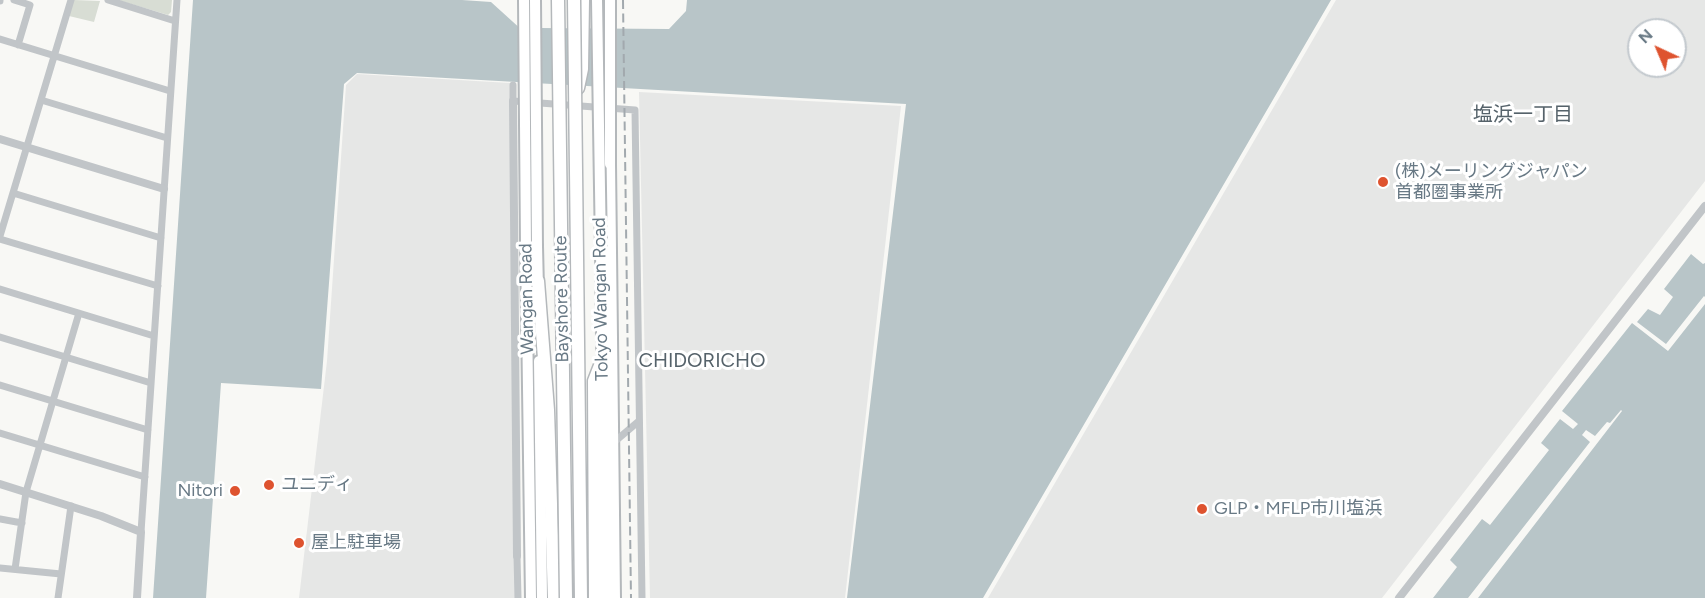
<!DOCTYPE html>
<html>
<head>
<meta charset="utf-8">
<style>
  body { margin:0 }
  #map { position:relative; width:1705px; height:598px; overflow:hidden; background:#f8f8f5; font-family:Figtree,sans-serif }
  canvas { display:block }
  .north { position:absolute; left:1627px; top:18px; width:60px; height:60px; box-sizing:border-box; background:#fff; border:2px solid #c3c9ce; border-radius:50%; rotate:316deg; font-size:16px; font-weight:700; line-height:24px; text-align:center; color:#687985 }
  .north::after { content:''; display:block; margin:auto; width:21px; height:27px; background:#de532f; clip-path:polygon(50% 0,100% 100%,50% 72%,0 100%) }
</style>
</head>
<body>
<div id="map">
<canvas width="1705" height="598"></canvas>
<div class="north">N</div>
</div>
<script>
const context = document.querySelector('canvas').getContext('2d');
context.lineJoin = 'round';
function fillPath(path, color) {
  context.fillStyle = color;
  context.fill(path, 'evenodd');
}
function trace(path, color, width, dash) {
  context.strokeStyle = color;
  context.lineWidth = width;
  context.lineCap = dash ? 'butt' : 'round';
  context.setLineDash(dash || []);
  context.stroke(path);
}
function label(font, color, halo, rows, align = 'center') {
  context.font = font + ' Figtree,"Noto Sans JP",sans-serif';
  context.lineWidth = 6;
  context.setLineDash([]);
  context.textBaseline = 'middle';
  context.strokeStyle = halo;
  context.fillStyle = color;
  for (const [text, x, y, turn = 0] of rows) {
    context.save();
    context.translate(x, y);
    context.rotate((+turn || 0) * Math.PI / 180);
    context.textAlign = isNaN(turn) ? turn : align;
    if (halo) context.strokeText(text, 0, 0);
    context.fillText(text, 0, 0);
    context.restore();
  }
}
fillPath(new Path2D(`
  M 1336,0 L 1705,0 L 1705,181 L 1382,598 L 988,598 ZM 1639,30 L 1675,30 L 1675,66 L 1639,66 Z
  M 357,74 L 510,83 L 515,598 L 299,598 L 327,361 L 346,85 Z
  M 639,92 L 901,106 L 845,598 L 650,598 Z`), '#e6e7e6');
fillPath(new Path2D(`
  M 74,0 L 100,1 L 94,22 L 69,16 Z
  M 118,0 L 172,0 L 171,12 L 168,15 Z`), '#d8ddd4');
fillPath(new Path2D(`
  M 193,0 L 462,0 L 491,2 L 523,31 L 540,28 L 669,29 L 686,11 L 687,0 L 1331,0 L 983,598 L 847,598 L 906,104 L 357,73 L 344,84 L 321,389 L 221,383 L 206,598 L 153,598 Z
  M 1691,254 L 1703,264 L 1705,263 L 1705,297 L 1704,296 L 1666,344 L 1637,322 L 1648,309 L 1660,315 L 1673,297 L 1664,289 Z
  M 1705,304 L 1705,598 L 1433,598 L 1457,567 L 1450,560 L 1482,519 L 1490,525 L 1549,450 L 1541,443 L 1560,419 L 1573,429 L 1578,424 L 1562,411 L 1632,323 L 1668,351 Z`), '#b8c5c8');
fillPath(new Path2D(`
  M 1621,410 L 1622,411 L 1478,598 L 1468,598 L 1590,442 L 1582,435 L 1586,430 L 1595,436 L 1607,422 L 1610,423 Z`), '#f8f8f5');
const trunk = new Path2D(`
  M 610,164 L 615,598
  M 537,246 L 538,289
  M 526,247 L 531,598
  M 601,251 L 605,598
  M 539,361 L 542,598`);
const motorway = new Path2D(`
  M 578,88 L 582,69 L 583,0
  M 538,281 L 548,410 L 554,598
  M 595,598 L 594,381 L 601,363`);
trace(trunk, '#b4b8bb', 14);
trace(motorway, '#b4b8bb', 15);
trace(new Path2D(`
  M 14,0 L 30,5 L 18,45
  M 108,0 L 175,21
  M 0,1 L 0,0
  M 0,39 L 170,91
  M 513,85 L 513,101 L 635,110 L 642,598
  M 41,100 L 167,138
  M 13,193 L 161,238
  M 0,236 L 71,0
  M 0,239 L 158,286
  M 0,289 L 154,336
  M 0,337 L 151,383
  M 0,385 L 148,430
  M 0,433 L 145,477
  M 613,443 L 639,421
  M 0,519 L 22,523
  M 141,532 L 177,0
  M 517,556 L 518,598
  M 0,568 L 61,574
  M 15,569 L 26,492 L 79,313
  M 58,598 L 71,506`), '#c1c5c8', 7);
trace(new Path2D(`
  M 513,101 L 517,556
  M 0,139 L 164,189
  M 0,484 L 101,516 L 141,532 L 137,598
  M 1399,598 L 1705,206`), '#c1c5c8', 8);
trace(trunk, '#fff', 10);
trace(motorway, '#fff', 12);
trace(new Path2D(`
  M 623,0 L 631,598`), '#a2a9ae', 2, [9, 4.5]);
const trunkBridge = new Path2D(`
  M 524,0 L 526,247
  M 535,0 L 537,246
  M 597,0 L 601,251
  M 610,0 L 610,164`);
const motorwayBridge = new Path2D(`
  M 558,0 L 566,598
  M 574,0 L 581,598`);
trace(trunkBridge, '#b4b8bb', 14, []);
trace(motorwayBridge, '#b4b8bb', 15, []);
trace(trunkBridge, '#fff', 10);
trace(motorwayBridge, '#fff', 12);
for (const [x, y, r, color] of [
  [1383,182,6,"#de532f"],
  [269,485,6,"#de532f"],
  [235,491,6,"#de532f"],
  [1202,509,6,"#de532f"],
  [299,543,6,"#de532f"]
]) {
  const dot = new Path2D();
  dot.arc(x, y, r, 0, 2 * Math.PI);
  context.fillStyle = color;
  context.fill(dot);
  trace(dot, '#fff', 2);
}
label('18px', '#687985', '#fff', [
  ["(株)メーリングジャパン",1395,172],
  ["首都圏事業所",1395,193],
  ["ユニディ",281,485],
  ["Nitori",223,491,"right"],
  ["GLP・MFLP市川塩浜",1214,509],
  ["屋上駐車場",311,543]
], 'left');
label('18px', '#687985', '#fff', [
  ["Wangan Road",527,299,-91],
  ["Bayshore Route",562,299,-91],
  ["Tokyo Wangan Road",601,299,-91]
]);
label('20px', '#55626a', '#fff', [
  ["塩浜一丁目",1523,115],
  ["CHIDORICHO",702,361]
]);
</script>
</body>
</html>
